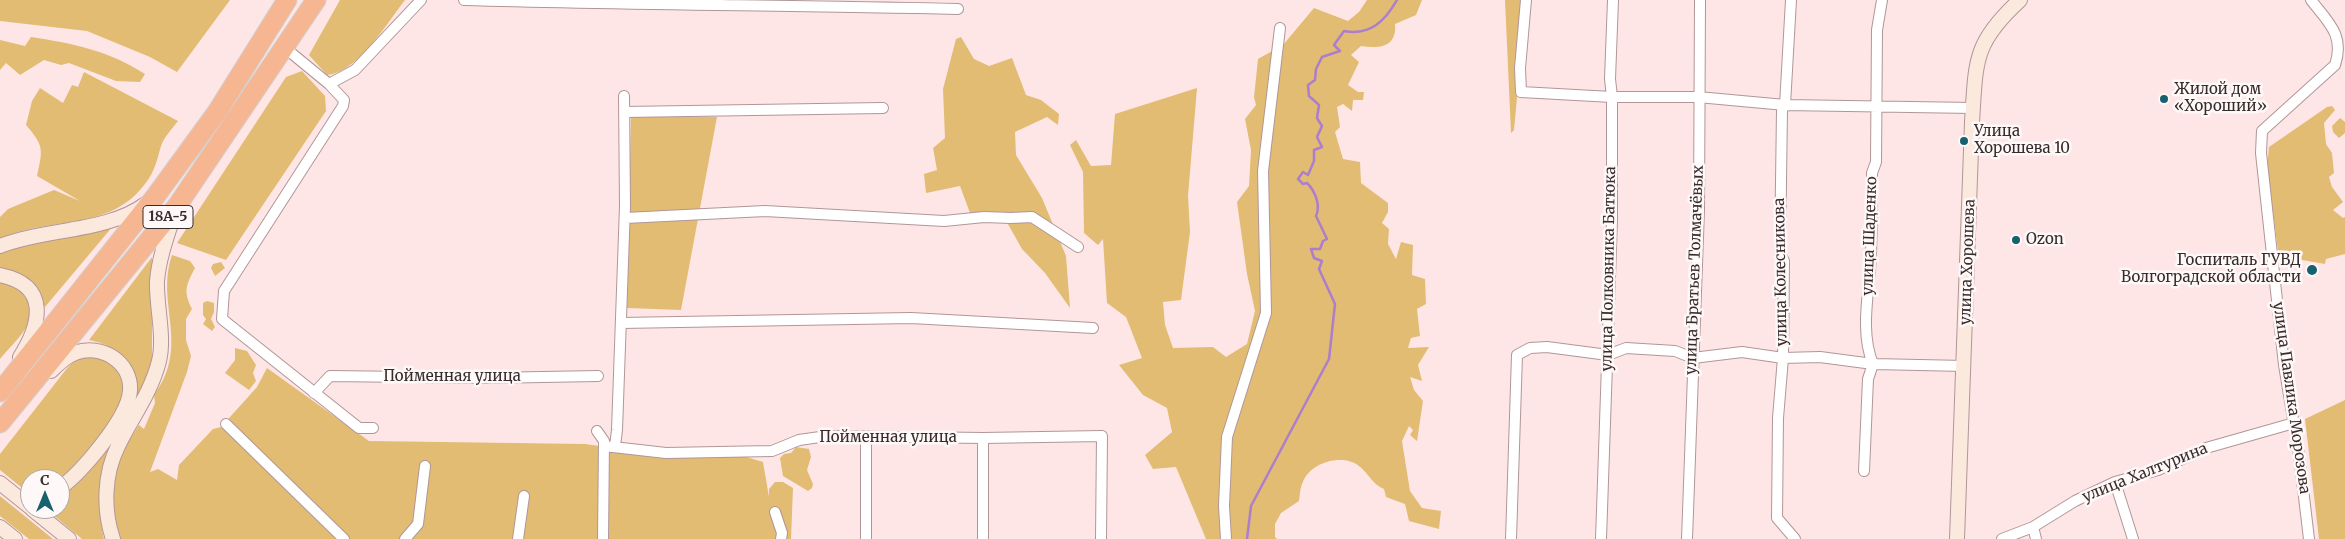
<!DOCTYPE html>
<html>
<head>
<meta charset="utf-8">
<style>
  body { margin:0 }
  #map { position:relative; width:2345px; height:539px; overflow:hidden; background:#fee6e6; font-family:Merriweather,serif }
  canvas { display:block }
  .north { position:absolute; left:20px; top:469px; width:50px; height:50px; box-sizing:border-box; background:#fef8f8; border:1px solid #aea6a6; border-radius:50%; rotate:0deg; font-size:14px; font-weight:700; line-height:20px; text-align:center; color:#372c2c }
  .north::after { content:''; display:block; margin:auto; width:18px; height:22px; background:#16616e; clip-path:polygon(50% 0,100% 100%,50% 72%,0 100%) }
</style>
</head>
<body>
<div id="map">
<canvas width="2345" height="539"></canvas>
<div class="north">С</div>
</div>
<script>
const context = document.querySelector('canvas').getContext('2d');
context.lineJoin = 'round';
function fillPath(path, color) {
  context.fillStyle = color;
  context.fill(path, 'evenodd');
}
function trace(path, color, width, dash) {
  context.strokeStyle = color;
  context.lineWidth = width;
  context.lineCap = dash ? 'butt' : 'round';
  context.setLineDash(dash || []);
  context.stroke(path);
}
function label(font, color, halo, rows, align = 'center') {
  context.font = font + ' Merriweather,serif';
  context.lineWidth = 5;
  context.setLineDash([]);
  context.textBaseline = 'middle';
  context.strokeStyle = halo;
  context.fillStyle = color;
  for (const [text, x, y, turn = 0] of rows) {
    context.save();
    context.translate(x, y);
    context.rotate((+turn || 0) * Math.PI / 180);
    context.textAlign = isNaN(turn) ? turn : align;
    if (halo) context.strokeText(text, 0, 0);
    context.fillText(text, 0, 0);
    context.restore();
  }
}
fillPath(new Path2D(`
  M 0,0 L 230,0 L 177,72 L 150,57 L 87,31 L 0,21 Z
  M 340,0 L 405,0 C 387,23 358,72 327,75 L 309,55 Z
  M 1367,0 L 1422,0 L 1416,15 L 1395,24 C 1397,47 1380,49 1361,46 L 1351,55 L 1359,62 L 1348,85 L 1358,92 L 1364,92 L 1363,100 L 1353,100 L 1352,111 L 1343,104 L 1337,107 L 1340,127 L 1335,132 L 1343,159 L 1360,162 L 1361,183 L 1388,203 L 1388,212 L 1382,223 L 1389,229 L 1388,244 L 1396,259 L 1401,242 L 1413,245 L 1412,275 L 1425,279 L 1426,304 L 1417,309 L 1420,336 L 1411,338 L 1408,348 L 1429,347 L 1418,365 L 1422,381 L 1410,377 L 1414,390 L 1423,401 L 1417,441 L 1410,435 L 1413,430 L 1409,426 L 1402,441 L 1410,491 L 1422,508 L 1441,511 L 1439,529 L 1409,521 L 1405,504 L 1386,497 L 1384,489 C 1372,484 1369,474 1359,466 C 1343,453 1310,462 1303,482 C 1300,487 1300,495 1299,501 L 1281,513 L 1275,524 L 1275,537 L 1277,539 L 1206,539 L 1176,467 L 1153,469 L 1145,455 L 1172,432 L 1167,408 L 1143,395 L 1119,365 L 1142,358 L 1126,317 L 1107,303 L 1103,239 L 1098,245 L 1084,233 L 1083,172 L 1070,145 L 1076,140 L 1091,166 L 1111,165 L 1115,114 L 1197,88 L 1188,196 L 1190,232 L 1181,300 L 1163,302 L 1165,325 L 1173,348 L 1213,347 L 1226,357 L 1247,344 L 1255,311 L 1247,274 L 1237,202 L 1249,186 L 1251,150 L 1245,119 L 1256,105 L 1254,97 L 1258,59 L 1283,45 L 1314,8 L 1348,21 L 1359,12 Z
  M 1505,0 L 1526,0 L 1514,130 L 1511,133 Z
  M 31,37 C 75,44 107,50 145,74 L 140,82 L 116,81 L 69,63 L 61,65 L 44,60 L 20,75 L 6,63 L 0,70 L 0,40 L 25,46 Z
  M 961,37 L 974,59 L 989,66 L 1012,58 L 1026,95 L 1041,100 L 1059,114 L 1058,125 L 1047,117 L 1015,132 L 1016,155 L 1042,198 L 1066,256 L 1070,308 L 1045,273 L 1022,249 L 1004,217 L 970,213 L 960,186 L 926,193 L 924,174 L 937,170 L 933,148 L 945,138 L 943,89 L 956,39 Z
  M 302,71 L 325,96 L 326,111 L 226,260 L 177,243 L 286,77 Z
  M 84,72 L 178,121 C 172,129 164,137 161,146 C 158,156 156,166 151,175 C 115,235 52,214 0,239 L 0,217 L 8,209 L 54,190 L 80,201 L 37,176 C 43,149 44,146 26,125 L 32,101 L 40,88 L 63,103 L 72,85 L 78,87 Z
  M 2332,106 L 2335,110 L 2324,123 L 2326,144 L 2332,153 L 2334,173 L 2329,177 L 2332,187 L 2343,202 L 2333,210 L 2343,218 L 2345,217 L 2345,254 L 2326,259 L 2325,264 L 2291,258 L 2278,250 L 2267,166 L 2269,147 L 2327,107 Z
  M 631,116 L 717,117 L 681,310 L 627,308 Z
  M 2340,118 L 2345,122 L 2345,133 L 2339,138 L 2333,132 L 2332,126 Z
  M 113,226 L 45,307 C 34,286 23,273 0,267 L 0,252 L 10,247 Z
  M 172,255 L 190,261 L 195,268 C 186,285 183,291 192,309 L 186,319 L 186,340 L 191,356 L 187,372 L 150,472 L 158,469 L 177,480 L 179,465 L 213,429 L 221,427 L 257,387 L 267,368 L 369,441 L 585,444 L 679,457 L 743,456 L 763,462 L 769,497 L 769,489 L 775,482 L 783,482 L 793,488 L 791,539 L 119,539 C 106,490 111,467 139,425 L 144,429 L 155,403 L 154,395 C 191,345 155,304 172,255 Z
  M 152,257 L 152,363 C 145,391 126,415 113,441 C 99,467 98,511 104,539 L 82,539 L 46,509 L 60,509 L 60,496 L 67,491 L 114,434 L 132,369 C 123,351 108,344 89,340 Z
  M 221,262 L 225,268 L 215,276 L 211,268 L 213,264 Z
  M 0,281 C 21,285 39,306 26,328 C 19,339 8,349 0,359 Z
  M 207,301 L 214,303 L 214,312 L 211,319 L 215,327 L 212,331 L 203,324 L 206,319 L 203,315 L 203,303 Z
  M 235,348 L 247,351 L 256,365 L 253,373 L 256,381 L 249,390 L 225,373 L 235,360 Z
  M 90,355 L 111,362 L 126,381 L 120,409 L 94,443 L 60,481 L 60,479 L 30,479 L 30,490 L 21,487 L 0,470 L 0,454 L 68,367 L 78,358 Z
  M 2345,400 L 2345,539 L 2319,539 L 2305,419 Z
  M 796,447 L 809,449 L 811,457 L 807,470 L 813,484 L 812,488 L 808,491 L 783,476 L 780,458 L 784,454 L 791,453 Z
  M 0,496 L 53,539 L 29,539 L 0,516 Z`), '#e2bc73');
trace(new Path2D(`
  M 1247,539 L 1251,506 L 1329,359 L 1335,304 L 1319,269 L 1322,261 L 1314,258 L 1311,249 L 1320,249 L 1323,241 L 1327,239 L 1316,216 C 1321,205 1315,191 1307,183 L 1303,184 L 1298,179 L 1303,172 L 1308,175 L 1314,161 L 1314,150 L 1322,147 L 1317,137 L 1322,126 L 1317,118 L 1319,105 L 1309,96 L 1308,85 L 1315,80 L 1316,69 L 1322,57 L 1340,51 L 1334,45 L 1344,31 C 1370,36 1385,21 1397,0`), '#ad7ecb', 2.5);
const street = new Path2D(`
  M 464,0 C 628,5 793,5 958,9
  M 1526,0 L 1520,68 L 1521,92 L 1612,97 L 1698,97 L 1785,105 L 1973,108
  M 1791,0 L 1785,105 L 1782,110 L 1780,254 L 1784,261 L 1783,358 L 1778,418 L 1777,518 L 1795,539
  M 284,47 L 329,84 L 344,100 L 343,106 L 224,291 L 222,319 L 359,428 L 373,428
  M 329,84 L 355,70 L 421,0
  M 624,112 L 883,108
  M 625,218 L 765,211 L 944,221 L 984,217 L 1011,218 L 1032,217 L 1078,247
  M 621,323 L 911,318 L 1093,328
  M 314,393 L 330,376 L 487,378 L 598,376
  M 226,424 L 344,539
  M 597,431 L 604,441 L 603,539
  M 604,446 L 666,453 L 772,451 L 799,440 L 827,436 L 983,438 L 1102,436 L 1101,539
  M 615,446 L 617,430 L 625,206 L 624,96
  M 1864,471 L 1868,379 L 1873,364 C 1859,330 1870,289 1871,254 C 1872,227 1872,200 1872,173 L 1876,162 L 1877,30 L 1882,0
  M 2115,482 L 2133,539
  M 775,512 L 782,533 L 781,539
  M 2033,527 L 2036,539
  M 405,539 L 418,524 L 425,466
  M 518,539 L 524,496
  M 866,539 L 866,438
  M 983,539 L 983,438
  M 1226,539 L 1224,506 L 1227,437 L 1266,313 L 1263,171 L 1280,28
  M 1511,539 L 1517,355 L 1530,348 L 1547,347 L 1608,355 L 1626,348 L 1675,351 L 1693,358 L 1742,352 L 1783,358 L 1820,357 L 1873,364 L 1965,366
  M 1601,539 L 1612,219 L 1612,97 L 1610,79 L 1613,0
  M 1687,539 L 1699,210 L 1700,0
  M 2002,539 L 2033,527 L 2075,501 L 2115,482 L 2158,470 L 2206,448 L 2294,423
  M 2309,539 L 2299,455 L 2284,365 L 2261,153 L 2262,131 L 2335,65 C 2345,35 2328,22 2311,0`);
const secondary = new Path2D(`
  M 0,246 C 45,228 107,233 147,203
  M 0,275 C 50,285 41,324 20,357
  M 51,371 C 58,364 66,356 75,353 C 101,343 132,362 130,391 C 128,418 82,472 60,488
  M 0,483 L 30,507
  M 32,509 L 69,539
  M 0,527 L 15,539
  M 113,539 C 103,510 104,474 118,446 C 132,417 151,393 159,361 C 165,337 156,305 157,281 C 159,258 167,236 174,215
  M 1957,539 L 1972,122 C 1976,61 1973,43 2020,0`);
const highway = new Path2D(`
  M 0,392 L 155,197 L 217,112 L 287,0
  M 0,423 L 177,206 L 316,0`);
trace(street, '#b29697', 12);
trace(secondary, '#b29697', 16);
trace(highway, '#d3d1d1', 21);
trace(street, '#fff', 10);
trace(secondary, '#fce9de', 14);
trace(highway, '#f6b692', 19);
for (const [x, y, r, color] of [
  [2164,99,5,"#16616e"],
  [1964,141,5,"#16616e"],
  [2016,240,5,"#16616e"],
  [2312,270,6,"#16616e"]
]) {
  const dot = new Path2D();
  dot.arc(x, y, r, 0, 2 * Math.PI);
  context.fillStyle = color;
  context.fill(dot);
  trace(dot, '#fef8f8', 2);
}
for (const [x, y, w] of [
  [168,217,50]
]) {
  const box = new Path2D();
  box.roundRect(x - w / 2, y - 11.5, w, 23, 4);
  context.fillStyle = '#fef8f8';
  context.fill(box);
  trace(box, '#372c2c', 1);
}
label('bold 14px', '#372c2c', null, [
  ["18А-5",168,217]
]);
label('15px', '#372c2c', '#fef8f8', [
  ["Жилой дом",2174,90],
  ["«Хороший»",2174,107],
  ["Улица",1974,132],
  ["Хорошева 10",1974,149],
  ["Ozon",2026,240],
  ["Госпиталь ГУВД",2301,261,"right"],
  ["Волгоградской области",2301,278,"right"]
], 'left');
label('15px', '#372c2c', '#fef8f8', [
  ["улица Шаденко",1870,236,-88],
  ["улица Хорошева",1968,262,-88],
  ["улица Полковника Батюка",1609,269,-89],
  ["улица Братьев Толмачёвых",1695,270,-88],
  ["улица Колесникова",1781,272,-91],
  ["Пойменная улица",452,377],
  ["улица Павлика Морозова",2291,398,82],
  ["Пойменная улица",888,438],
  ["улица Халтурина",2145,473,-22]
]);
</script>
</body>
</html>
